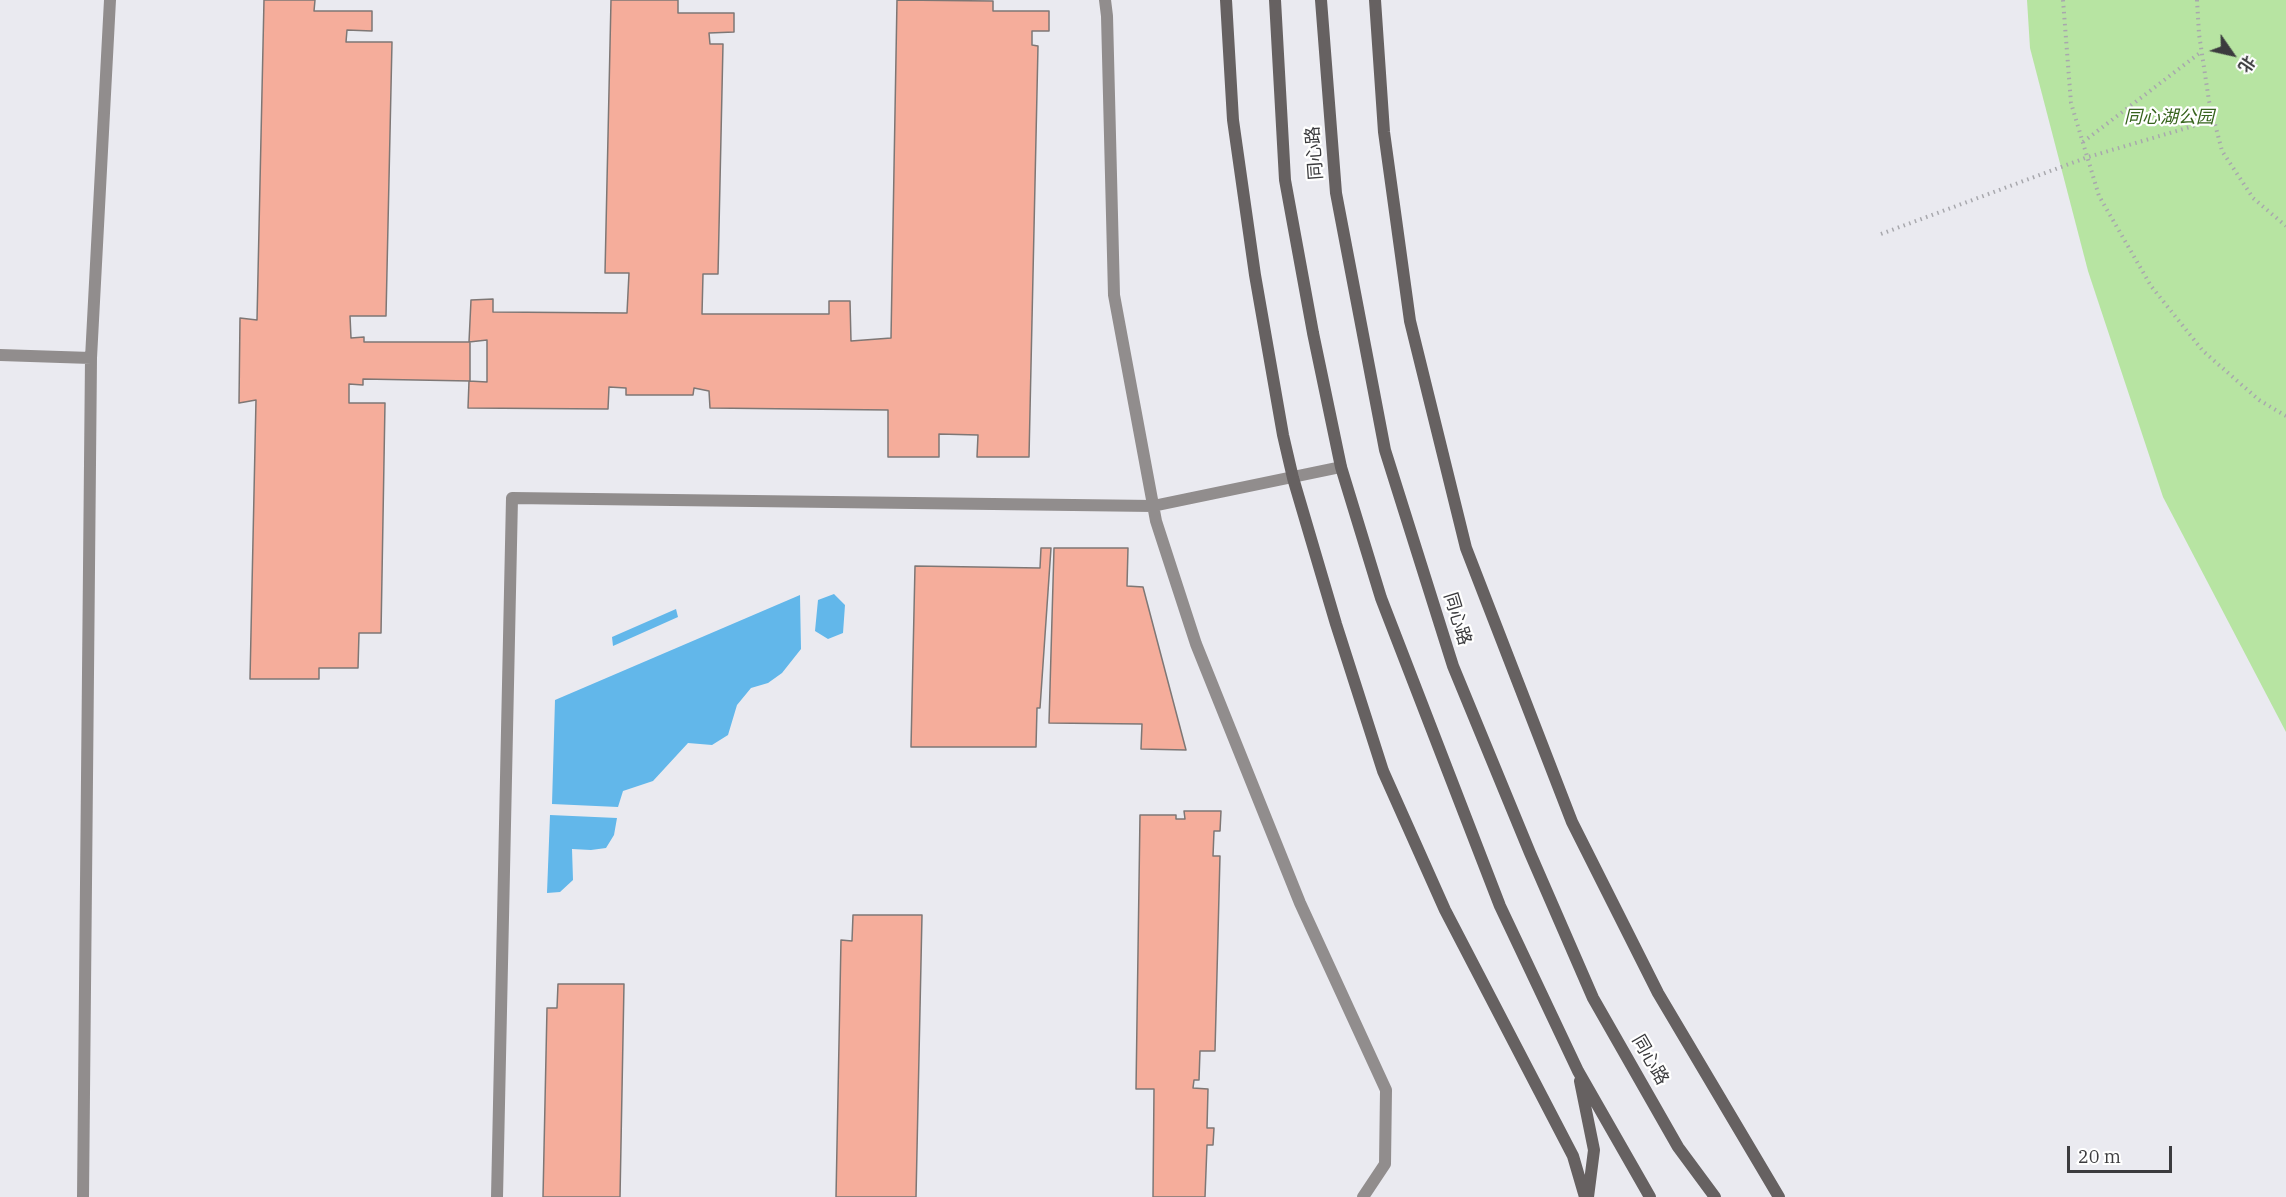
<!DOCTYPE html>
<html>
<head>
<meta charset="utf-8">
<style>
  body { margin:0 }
  #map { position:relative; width:2286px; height:1197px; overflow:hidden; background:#eaeaf0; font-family:"IBM Plex Serif","Noto Sans SC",serif }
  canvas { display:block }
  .north { position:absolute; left:2202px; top:24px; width:60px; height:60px; -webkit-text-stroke:4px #fff; paint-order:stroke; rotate:124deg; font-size:16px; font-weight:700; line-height:24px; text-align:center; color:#3b3b3e }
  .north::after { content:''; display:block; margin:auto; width:21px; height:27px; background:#3b3b3e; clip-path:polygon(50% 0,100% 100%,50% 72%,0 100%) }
  .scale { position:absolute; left:2067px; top:1146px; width:105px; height:27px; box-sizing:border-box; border:3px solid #3b3b3e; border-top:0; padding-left:8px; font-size:18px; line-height:21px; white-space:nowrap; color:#3b3b3e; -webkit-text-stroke:4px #fff; paint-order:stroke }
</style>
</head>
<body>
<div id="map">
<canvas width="2286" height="1197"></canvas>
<div class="north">北</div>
<div class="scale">20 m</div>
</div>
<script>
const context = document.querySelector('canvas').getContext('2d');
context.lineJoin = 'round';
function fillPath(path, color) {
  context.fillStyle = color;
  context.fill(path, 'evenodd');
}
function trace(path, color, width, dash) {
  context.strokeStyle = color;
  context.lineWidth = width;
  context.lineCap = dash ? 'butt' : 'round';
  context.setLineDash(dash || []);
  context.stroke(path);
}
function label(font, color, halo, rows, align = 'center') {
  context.font = font + ' "IBM Plex Serif","Noto Sans SC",serif';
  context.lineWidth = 4.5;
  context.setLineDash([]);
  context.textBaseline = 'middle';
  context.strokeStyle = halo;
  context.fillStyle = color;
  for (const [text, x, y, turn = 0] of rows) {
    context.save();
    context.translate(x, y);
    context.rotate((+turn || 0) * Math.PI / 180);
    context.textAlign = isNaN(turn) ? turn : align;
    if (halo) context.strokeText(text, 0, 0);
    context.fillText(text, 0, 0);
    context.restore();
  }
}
fillPath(new Path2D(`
  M 2027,0 L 2286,0 L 2286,732 L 2163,497 L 2088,271 L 2030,48 Z`), '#b7e4a2');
fillPath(new Path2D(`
  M 834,594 L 845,605 L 843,633 L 828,639 L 815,631 L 818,600 Z
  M 800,595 L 801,649 L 782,673 L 768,683 L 751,688 L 737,705 L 728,735 L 712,745 L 688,743 L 653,781 L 623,791 L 618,807 L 552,804 L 555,700 Z
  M 676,609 L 678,617 L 613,646 L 612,637 Z
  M 550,815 L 617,818 L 614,835 L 606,848 L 591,850 L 572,849 L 573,880 L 560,892 L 547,893 Z`), '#62b7ea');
const building = new Path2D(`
  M 264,0 L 315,0 L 314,11 L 372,11 L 372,31 L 347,30 L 346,42 L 392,42 L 386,316 L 350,316 L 351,338 L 364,337 L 364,342 L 470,342 L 470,381 L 363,379 L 363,385 L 349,384 L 349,403 L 385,403 L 381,633 L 359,633 L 358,668 L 319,668 L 319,679 L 250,679 L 256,400 L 239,403 L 240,318 L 257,320 Z
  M 611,0 L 678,0 L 678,13 L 734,13 L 734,32 L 709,33 L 710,44 L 723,44 L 718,274 L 703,274 L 702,314 L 829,314 L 829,301 L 850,301 L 851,341 L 891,338 L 897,0 L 993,1 L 993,11 L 1049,11 L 1049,31 L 1032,31 L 1032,45 L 1038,46 L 1029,457 L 977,457 L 978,435 L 939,434 L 939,457 L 888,457 L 888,410 L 710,408 L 709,391 L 694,388 L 693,395 L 626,395 L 626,388 L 609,387 L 608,409 L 468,408 L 469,381 L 487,382 L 487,340 L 469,342 L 471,300 L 493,299 L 493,312 L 627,313 L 629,273 L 605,273 Z
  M 1041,548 L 1051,548 L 1040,708 L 1037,708 L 1036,747 L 911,747 L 915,566 L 1040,568 Z
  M 1054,548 L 1128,548 L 1127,586 L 1143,587 L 1186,750 L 1141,749 L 1142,724 L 1049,723 Z
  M 1184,811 L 1221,811 L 1220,831 L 1214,831 L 1213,856 L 1220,856 L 1215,1051 L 1200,1051 L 1199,1080 L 1194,1080 L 1193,1088 L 1208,1089 L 1207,1128 L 1214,1128 L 1213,1145 L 1207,1145 L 1205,1197 L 1153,1197 L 1154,1089 L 1136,1089 L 1140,815 L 1176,815 L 1176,819 L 1185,819 Z
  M 853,915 L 922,915 L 916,1197 L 836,1197 L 841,940 L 852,941 Z
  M 558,984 L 624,984 L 620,1197 L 543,1197 L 547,1008 L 557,1008 Z`);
fillPath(building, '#f5ad9b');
trace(building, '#7e7775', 1.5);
trace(new Path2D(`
  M 2063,0 L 2071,103 L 2099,196 L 2151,286 L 2203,351 L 2259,400 L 2286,416
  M 2197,0 L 2199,34 L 2209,101 L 2222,151 L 2253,198 L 2286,226
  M 2083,142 L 2201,52
  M 1881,234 L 2088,157 L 2214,120`), '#a8a8ad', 4, [1.5, 4.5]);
trace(new Path2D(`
  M 1105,0 L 1107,16 L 1114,295 L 1156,521 L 1196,644 L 1300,903 L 1386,1090 L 1385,1164 L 1363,1197
  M 0,355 L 91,358
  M 83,1197 L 91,358 L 110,0
  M 497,1197 L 512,498 L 1153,506 L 1341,467`), '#918d8d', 12);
trace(new Path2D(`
  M 1226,0 L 1233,120 L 1255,275 L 1283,435 L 1293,478 L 1336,624 L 1383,771 L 1445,910 L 1573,1156 L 1585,1197
  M 1275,0 L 1285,180 L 1313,333 L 1341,467 L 1381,598 L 1500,906 L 1578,1071 L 1650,1197
  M 1321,0 L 1336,193 L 1385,450 L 1453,666 L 1530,853 L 1593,998 L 1678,1147 L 1715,1197
  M 1375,0 L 1384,132 L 1410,321 L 1466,548 L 1572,822 L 1658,993 L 1779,1197
  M 1580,1081 L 1594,1150 L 1588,1197`), '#666161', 12);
label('italic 18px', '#37641d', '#fff', [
  ["同心湖公园",2169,118]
]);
label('18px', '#3b3b3e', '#fff', [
  ["同心路",1315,153,-94],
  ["同心路",1457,619,73],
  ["同心路",1650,1060,60]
]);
</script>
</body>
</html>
